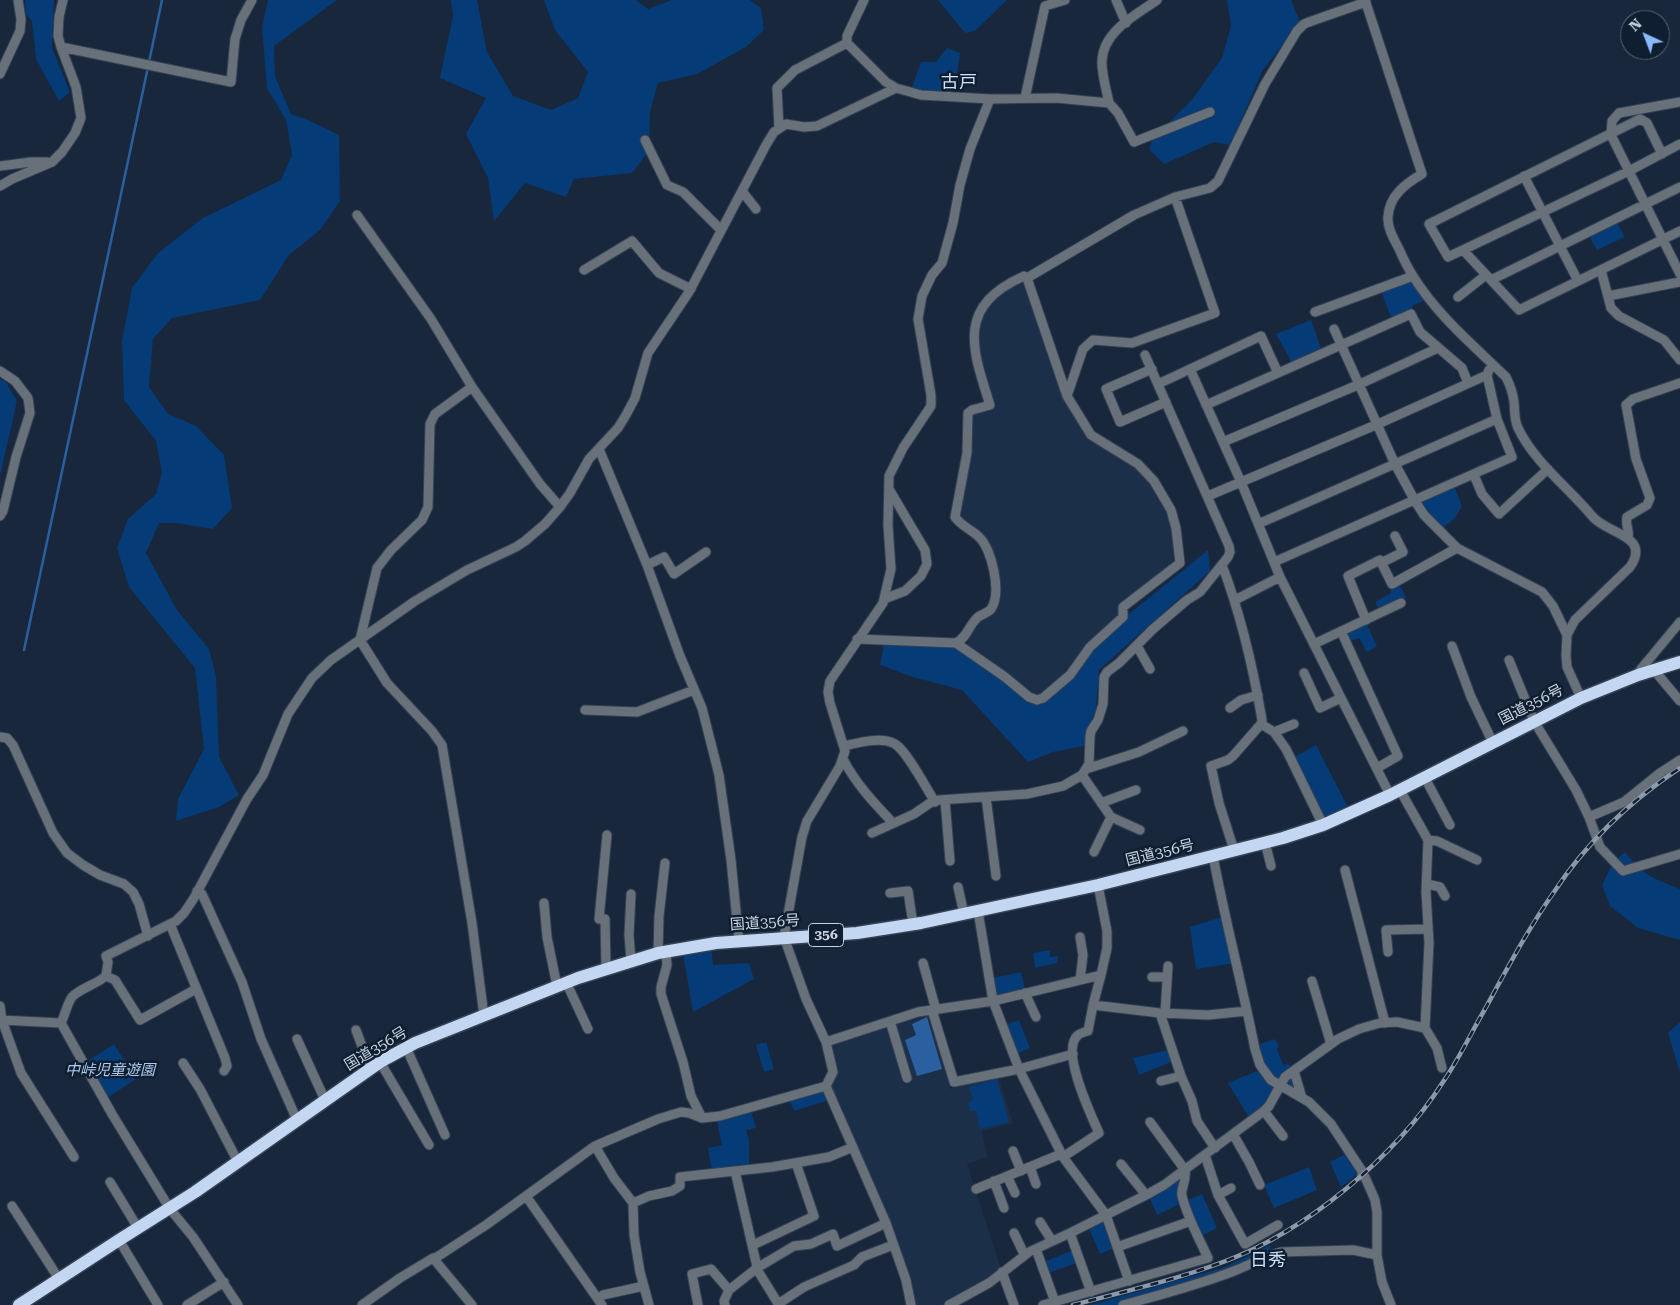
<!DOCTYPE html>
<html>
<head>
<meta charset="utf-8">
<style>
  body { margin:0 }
  #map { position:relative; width:1680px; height:1305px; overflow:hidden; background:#18273b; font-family:"Roboto Serif",serif }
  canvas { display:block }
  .north { position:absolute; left:1620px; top:10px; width:50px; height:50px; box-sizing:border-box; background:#0f1e31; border:1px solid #596677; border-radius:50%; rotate:317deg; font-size:14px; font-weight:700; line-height:20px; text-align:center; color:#c8d2e0 }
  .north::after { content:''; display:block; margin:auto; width:18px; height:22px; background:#88bafc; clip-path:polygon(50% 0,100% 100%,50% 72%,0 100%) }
</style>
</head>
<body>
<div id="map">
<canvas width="1680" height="1305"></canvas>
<div class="north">N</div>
</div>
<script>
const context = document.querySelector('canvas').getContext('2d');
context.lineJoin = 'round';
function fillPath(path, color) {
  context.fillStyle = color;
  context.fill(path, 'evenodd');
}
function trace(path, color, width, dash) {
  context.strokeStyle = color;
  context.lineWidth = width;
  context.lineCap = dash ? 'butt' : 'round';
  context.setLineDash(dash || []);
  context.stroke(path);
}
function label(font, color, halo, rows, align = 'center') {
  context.font = font + ' "Roboto Serif","Noto Sans JP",serif';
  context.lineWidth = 5;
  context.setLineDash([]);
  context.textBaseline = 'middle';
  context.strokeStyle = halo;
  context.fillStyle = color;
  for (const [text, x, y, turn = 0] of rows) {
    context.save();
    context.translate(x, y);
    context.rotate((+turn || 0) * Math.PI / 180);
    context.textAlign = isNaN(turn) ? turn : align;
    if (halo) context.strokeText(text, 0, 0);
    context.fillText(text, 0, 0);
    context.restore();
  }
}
fillPath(new Path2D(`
  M 1024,278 L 1065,398 L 1074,416 L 1085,434 L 1094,443 L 1111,453 L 1128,461 L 1139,469 L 1152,484 L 1163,500 L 1169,518 L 1176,545 L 1177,562 L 1120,615 L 1070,671 L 1044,693 L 1037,696 L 1033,695 L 967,647 L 970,636 L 982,619 L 999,584 L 994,551 L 979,533 L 958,516 L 971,416 L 973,412 L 996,405 L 981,362 L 977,343 L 978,328 L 982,313 L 991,300 Z
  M 929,1015 L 950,1089 L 998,1076 L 1013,1123 L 982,1131 L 987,1157 L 967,1164 L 1002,1272 L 948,1305 L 910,1305 L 906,1280 L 826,1086 L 833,1072 L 830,1046 Z`), '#1c2f49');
fillPath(new Path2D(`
  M 25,0 L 54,0 L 52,48 L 70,92 L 59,101 L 36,59 L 32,21 L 26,14 Z
  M 268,0 L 337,0 L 274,46 L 275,76 L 291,114 L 308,120 L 339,135 L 340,201 L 320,230 L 289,255 L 260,300 L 172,318 L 153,339 L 149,387 L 168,414 L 196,426 L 224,455 L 232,508 L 213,529 L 175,523 L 159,523 L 146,553 L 177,610 L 209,649 L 216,677 L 219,757 L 239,795 L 219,807 L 176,821 L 178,799 L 204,749 L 195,668 L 129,587 L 117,548 L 128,519 L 156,494 L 162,472 L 156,441 L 124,400 L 122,341 L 132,288 L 158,253 L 203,218 L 281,180 L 292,155 L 286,120 L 267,88 L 262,27 Z
  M 451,0 L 477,0 L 487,52 L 513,96 L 551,110 L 578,98 L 588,72 L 555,30 L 544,0 L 636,0 L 648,9 L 672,0 L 750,0 L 761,8 L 764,30 L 746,47 L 697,74 L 658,83 L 650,112 L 649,151 L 632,173 L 574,179 L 566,197 L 525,183 L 494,221 L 488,178 L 466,134 L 486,98 L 440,78 L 453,16 Z
  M 938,0 L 1007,0 L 975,31 L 965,33 Z
  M 1227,0 L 1291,0 L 1300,22 L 1263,70 L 1230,145 L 1214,142 L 1164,164 L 1149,149 L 1153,138 L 1191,101 L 1222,58 L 1231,26 Z
  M 947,48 L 960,53 L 954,97 L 910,93 L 921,62 L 936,62 Z
  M 1616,221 L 1625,237 L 1597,250 L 1589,236 Z
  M 1412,278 L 1425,300 L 1412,306 L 1413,312 L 1392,320 L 1381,291 Z
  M 1311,320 L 1322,351 L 1293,365 L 1276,334 Z
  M 0,379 L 6,382 L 17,401 L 0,476 Z
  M 1455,488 L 1462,506 L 1455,518 L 1442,529 L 1419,503 Z
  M 1208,550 L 1210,571 L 1099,670 L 1096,708 L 1088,728 L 1084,746 L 1053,752 L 1028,762 L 962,690 L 913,677 L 880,665 L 884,644 L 946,646 L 962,648 L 1034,698 L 1049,695 L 1113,627 Z
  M 1399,584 L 1406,597 L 1380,611 L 1375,602 L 1391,593 L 1390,588 Z
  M 1366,623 L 1377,646 L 1367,652 L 1359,638 L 1348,642 L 1344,633 Z
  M 1316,745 L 1351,813 L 1323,825 L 1291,759 Z
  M 1625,852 C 1642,875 1655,879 1680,889 L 1680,940 L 1638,928 L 1610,906 L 1602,885 L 1612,864 Z
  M 1225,916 L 1236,963 L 1196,969 L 1190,927 Z
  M 711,944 L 713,965 L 749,963 L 754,979 L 693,1012 L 682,948 Z
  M 1050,950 L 1050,957 L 1058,956 L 1057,963 L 1035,968 L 1033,953 Z
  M 1021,972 L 1026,993 L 993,1001 L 993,978 Z
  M 1019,1020 L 1030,1048 L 1014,1055 L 1002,1026 Z
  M 1680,1022 L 1680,1073 L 1668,1033 Z
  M 1275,1039 L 1279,1046 L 1277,1049 L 1283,1065 L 1288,1063 L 1294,1071 L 1302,1098 L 1280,1086 L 1251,1121 L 1228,1083 L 1262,1069 L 1254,1046 Z
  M 766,1042 L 774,1069 L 764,1072 L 756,1045 Z
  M 114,1044 L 136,1079 L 107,1098 L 86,1062 Z
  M 1172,1049 L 1176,1060 L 1139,1075 L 1133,1058 Z
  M 997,1079 L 1009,1122 L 980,1129 L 976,1111 L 970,1111 L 968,1103 L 973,1100 L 969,1087 Z
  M 826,1086 L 832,1099 L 794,1111 L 788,1097 Z
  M 750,1108 L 756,1128 L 746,1130 L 749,1140 L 749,1169 L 712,1172 L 708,1148 L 722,1145 L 716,1117 Z
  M 1349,1152 L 1362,1171 L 1341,1187 L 1330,1162 Z
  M 1309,1167 L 1317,1190 L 1274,1208 L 1264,1185 Z
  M 1185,1170 L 1184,1202 L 1202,1194 L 1217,1228 L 1198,1238 L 1184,1202 L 1157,1215 L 1148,1194 Z
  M 1106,1215 L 1117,1247 L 1100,1254 L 1087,1224 Z
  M 1270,1245 L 1272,1254 L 1123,1305 L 1090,1305 L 1225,1267 Z
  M 1076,1249 L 1080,1262 L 1045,1274 L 1041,1263 Z`), '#053b76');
fillPath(new Path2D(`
  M 927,1017 L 942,1069 L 917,1076 L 905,1040 L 916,1035 L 912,1024 Z`), '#2a5fa0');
trace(new Path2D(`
  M 149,62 L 162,0
  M 24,650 L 148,67`), '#2a5fa0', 2.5);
const minor = new Path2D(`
  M 864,0 L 847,36 L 847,43 L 886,82 L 896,88 L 921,95 L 990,99
  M 1116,0 L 1126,23
  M 1365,0 L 1422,174 C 1405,184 1389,196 1388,217 C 1387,228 1394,239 1399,249 C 1403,258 1407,267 1413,276 C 1437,315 1473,345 1506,377 C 1510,385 1513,393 1514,402 C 1515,411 1514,420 1518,428 C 1535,463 1568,487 1592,516 C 1606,534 1652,535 1630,567 L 1575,620 L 1567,635 L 1566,655 L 1567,667 L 1581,698
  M 61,47 L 231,82 L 235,39 L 241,20 L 252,0
  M 0,74 L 20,31 L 21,19 L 18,0
  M 1025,98 L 1045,6 L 1065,0
  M 1680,102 L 1619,113 L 1612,121 L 1611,135 L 1680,274
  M 1109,103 L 1118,113 L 1134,142 L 1210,112
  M 779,128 L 777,88 L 795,70 L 847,43
  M 645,140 L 667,185 L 683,192 L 721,230
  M 1662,154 L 1647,123 L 1640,119 L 1429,224 L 1448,257 L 1629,171 L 1680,144
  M 0,166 L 31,162 L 47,162
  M 1524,176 L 1578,281
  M 0,186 L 12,179 L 52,162 L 62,152 L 75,133 L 81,118 L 76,87 L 61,47 L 58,36 L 59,17 L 63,0
  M 742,191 L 756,209
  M 357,215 L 431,319 L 472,387 L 540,484 L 560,507
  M 1463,250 L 1519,310 L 1680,231
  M 584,270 L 632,241 L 659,273 L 691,289
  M 1601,270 L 1611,308 L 1619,316 L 1664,340 L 1680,360
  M 1491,280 L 1680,187
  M 1608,296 L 1680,282
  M 1458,297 L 1486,275
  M 1315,312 L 1413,276
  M 1334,329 L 1395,464 L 1415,501 L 1424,515 L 1457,548
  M 1152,369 L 1106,389 L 1120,422 L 1166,402
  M 1190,369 L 1241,482 L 1280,577 L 1390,795
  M 0,371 L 15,381 L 28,398 L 30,413 L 16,457 L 3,511 L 0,516
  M 1158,384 L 1261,336 L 1278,373
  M 472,387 L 435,414 L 430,424 L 428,507 L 422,520 L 391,550 L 377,568 L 360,640 L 387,683 L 432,731 L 442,745 L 472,923 L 484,1016
  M 1067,396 L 1083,349 L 1093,340 L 1132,343 L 1215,313 L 1175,197
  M 1206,405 L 1411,314 L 1420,332 L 1462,368 L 1468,383
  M 1223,442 L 1360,384 L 1438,348
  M 599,449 L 647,565 L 680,656 L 702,708 L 719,775 L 731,860 L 739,941
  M 1474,475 L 1482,494 L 1499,514 L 1548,469
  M 1208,496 L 1378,424 L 1487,375 L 1489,370
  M 1258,524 L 1497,419
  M 1628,538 C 1630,531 1625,525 1627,517 L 1647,505 L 1650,498 L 1636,459 L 1626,405 L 1633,399 L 1680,383
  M 1274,562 L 1512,457 L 1497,419 L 1487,375
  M 1381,563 L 1403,552 L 1395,536
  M 647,565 L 664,557 L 674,574 L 706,552
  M 1222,565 C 1241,615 1253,667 1262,720 L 1261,724 L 1233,756 L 1228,760 L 1211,766 L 1219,803 L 1234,850
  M 884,599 L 905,591 L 921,576 L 927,564 L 925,550 L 889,489
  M 1235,600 L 1280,577
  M 1366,620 L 1348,576 L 1380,560 L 1392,584 L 1457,548 L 1542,592 L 1553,606 L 1567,635
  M 1341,631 L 1398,756 L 1377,768
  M 857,639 L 956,643 C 968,637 968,626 978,617 C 982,614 988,613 991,609 C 1002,593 992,549 979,537 C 971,529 961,526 955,517 L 967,453 L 968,413 L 972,410 L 990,405 C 971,346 957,306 1024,276 L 1027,278
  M 956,643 L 1005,677 L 1029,697 L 1037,700 L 1043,698 L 1070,675 L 1090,647 L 1123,617 L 1123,607 L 1180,563 L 1176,528 L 1171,510 L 1154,481 L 1138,464 L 1091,435 L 1067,396 L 1027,278 L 1134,215 L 1175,197 L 1210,188 L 1218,181 L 1265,84 L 1297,31 L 1304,24 L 1309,22 L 1366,2
  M 1314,644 L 1401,603
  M 1137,646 L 1150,669
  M 1452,646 L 1471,697 L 1493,743
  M 1509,660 L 1534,721 L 1576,790 L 1589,817 L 1600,847 L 1623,871 L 1680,854
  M 1654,670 L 1680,701
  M 1304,673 L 1320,708 L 1341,698
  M 1638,675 L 1641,669 L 1680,622
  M 1230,708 L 1241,700 L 1258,695
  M 585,710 L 637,712 L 694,690
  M 1261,724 L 1274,732 L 1286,749 L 1323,825
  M 1274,732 L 1294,724
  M 0,737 L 7,738 L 13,745 L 53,833 L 67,853 L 83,865 L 100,875 L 124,884 L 133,892 L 139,904 L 148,936
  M 844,746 C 857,743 882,736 895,744 C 907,751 926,788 935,802
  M 843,759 C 856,784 874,803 893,823
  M 1086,769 L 1139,752 L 1183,731
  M 1082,775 L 1111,817 L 1094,852
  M 1425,778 L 1450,825
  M 986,797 L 996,876
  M 945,800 L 950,861
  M 1101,803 L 1136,790
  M 1111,817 L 1140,830
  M 1589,817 L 1624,802 L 1660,773 L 1680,760
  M 872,833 L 914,814 L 930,803 L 939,800 L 1027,794 L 1063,786 L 1082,775 L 1089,764 L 1090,736 L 1091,731 L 1098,720 L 1103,704 L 1104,677 L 1107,672 L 1119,663 L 1153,629 L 1187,600 L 1200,592 L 1228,557 L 1230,552 L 1229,546 L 1145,355
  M 1428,840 L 1437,841 L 1477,860
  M 1265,842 L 1271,866
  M 1213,856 C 1225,920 1242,984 1255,1049 L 1260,1065 L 1271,1080 L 1309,1102 L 1331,1124 L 1362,1171 L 1362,1176 L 1365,1177 L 1375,1200 L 1377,1212 L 1377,1255 L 1382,1282 L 1391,1305
  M 1345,870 L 1385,1023
  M 1427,884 L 1440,887 L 1445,896
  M 958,887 L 964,914
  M 197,891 L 202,894 L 242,982 L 261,1039 L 297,1120
  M 890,893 L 908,891 L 913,924
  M 631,894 L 629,935 L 631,961
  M 544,903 L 547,937 L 557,986
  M 978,911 L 993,1001 L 1019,1069 L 1063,1157 L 1106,1215 L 1129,1281
  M 170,924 L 225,1058 L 227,1066 L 224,1071
  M 666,952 L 667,965 L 661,987 L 661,994 L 683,1062 L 691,1096 L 702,1118 L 720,1116 L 826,1086 L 833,1072 L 826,1042 L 806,999 L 784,937 L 802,837 L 807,821 L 840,766 L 845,751 L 830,703 L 828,692 L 830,681 L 883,603 L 891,569 L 888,525 L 889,476 L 903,448 L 931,406 L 931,395 L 918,319 L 922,296 L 932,275 L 942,263 L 953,223 L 960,185 L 970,149 L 990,99 L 1056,98 L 1109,103 C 1107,92 1101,72 1102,61 C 1103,31 1136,15 1157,0
  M 1388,952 L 1386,930 L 1428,929
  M 658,953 L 659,916 L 665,863
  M 923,963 L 936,1010
  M 606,968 L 605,919 L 599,919 L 607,835
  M 106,976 L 115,980 L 140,1020 L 196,989
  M 1152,977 L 1167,977
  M 1080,980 L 1083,955 L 1080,937
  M 1312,981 L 1331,1044
  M 566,982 L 588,1029
  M 1025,993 L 1036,1017
  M 1093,1005 L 1160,1013 L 1208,1015 L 1247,1011
  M 0,1006 L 2,1020 L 21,1073 L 74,1157
  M 932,1010 L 954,1082 L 1019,1069 L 1073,1054
  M 1160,1013 L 1181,1076
  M 1165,1013 L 1168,966
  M 0,1020 L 61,1023
  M 890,1021 L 907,1078
  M 61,1023 C 65,1015 67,1004 72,997 C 79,989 97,984 106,976 L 108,962 L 106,956 L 176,921 L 184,913 L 194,898 L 247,799 L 263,775 L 288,714 L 312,678 L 331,660 L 415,601 L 467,570 L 516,547 L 525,541 L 545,524 L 560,507 L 570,493 L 589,459 L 618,428 L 626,415 L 635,398 L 648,353 L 689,292 L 766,145 L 774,132 L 786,124 L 804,127 L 817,126 L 896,88
  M 61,1023 L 112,1114 L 170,1209 L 193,1237 L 238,1305
  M 1425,1028 L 1437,1048 L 1442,1068
  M 356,1030 L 370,1068
  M 297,1039 L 325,1100
  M 826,1042 L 918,1012 L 993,1001 L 1101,975
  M 406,1047 L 445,1135
  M 380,1062 L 429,1145
  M 183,1063 L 200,1089 L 238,1162
  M 1294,1071 L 1302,1098
  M 1161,1081 L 1181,1076 L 1192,1101 L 1197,1121 L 1215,1148
  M 826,1086 L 886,1223 L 906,1280 L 911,1305
  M 1264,1111 L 1283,1136
  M 1233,1134 L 1249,1162 L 1260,1185
  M 595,1146 L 614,1178 L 633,1203 L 634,1235 L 640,1272 L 649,1305
  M 1013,1151 L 1021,1171
  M 1205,1155 L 1218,1195 L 1245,1244 L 1278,1225
  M 1063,1157 L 1099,1133 C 1091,1115 1061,1052 1077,1036 C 1080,1033 1084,1032 1088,1031 L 1093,1005 L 1101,975 L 1107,948 L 1107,931 L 1098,885
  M 1121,1164 L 1146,1195
  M 1030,1167 L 1036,1184
  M 735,1171 L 758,1271 L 779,1305
  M 1007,1176 L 1015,1193
  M 994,1181 L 1004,1208
  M 110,1182 L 138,1228
  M 976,1189 L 1061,1154
  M 1218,1195 L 1231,1188
  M 526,1196 L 602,1305
  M 633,1203 L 649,1196 L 672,1191 L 680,1186 L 680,1177 L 772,1167 L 829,1157 L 853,1147
  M 12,1206 L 59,1279
  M 1040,1222 L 1052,1241
  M 1014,1233 L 1024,1254
  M 1070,1233 L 1091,1292
  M 119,1240 L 158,1305
  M 753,1245 L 814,1216 L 796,1163
  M 1117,1247 L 1191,1221
  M 1036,1249 L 1055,1302
  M 433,1258 L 472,1305
  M 1002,1272 L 1014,1305
  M 603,1295 L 644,1286
  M 778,1304 L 804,1287 L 854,1265 L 862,1257 L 893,1245
  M 187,1305 L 224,1282
  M 362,1305 L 400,1278 L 433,1258 L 437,1257 L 486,1225 L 595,1146 L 658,1119 L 681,1112 L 689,1113 L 702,1118
  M 698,1305 L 692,1274 L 711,1269 L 729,1290
  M 725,1305 L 724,1301 L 729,1290 L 757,1268 L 794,1246 L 811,1244 L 833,1234 L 837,1246 L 886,1223
  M 949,1305 L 989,1283 L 1029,1252 L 1070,1233 L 1148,1194 L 1164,1185 L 1264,1111 L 1269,1106 L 1285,1077 L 1338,1039 L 1359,1029 L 1380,1023 L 1397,1022 L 1425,1028 L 1429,943 L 1426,892 L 1428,840 L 1400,790
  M 1043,1305 L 1208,1258 C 1199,1238 1187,1217 1182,1196 C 1180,1189 1187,1182 1185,1170 L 1150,1122
  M 1123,1305 C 1160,1295 1198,1285 1234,1271 C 1250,1265 1264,1256 1281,1252 L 1353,1250 L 1377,1255`);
const highway = new Path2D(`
  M 19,1305 L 119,1240 L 195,1192 L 380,1062 L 415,1043 L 578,978 L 658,953 L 716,943 L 857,933 L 921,923 L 1098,885 L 1283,838 L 1323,825 L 1390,795 L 1581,698 L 1638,675 L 1680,662`);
trace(minor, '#344255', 11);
trace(highway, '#344255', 15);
trace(minor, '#68707a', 9);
trace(highway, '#c3d7f2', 12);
const rail = new Path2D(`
  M 1073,1305 C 1123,1292 1175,1280 1223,1262 C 1307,1231 1395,1157 1443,1082 C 1459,1059 1471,1033 1485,1009 C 1507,969 1528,929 1554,892 C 1587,842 1630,801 1680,768`);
trace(rail, '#8d99a9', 4.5);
trace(rail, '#0f1e31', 2.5, [8]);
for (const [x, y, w] of [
  [826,935,35]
]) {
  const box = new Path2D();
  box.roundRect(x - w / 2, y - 11.5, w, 23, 4);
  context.fillStyle = '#0f1e31';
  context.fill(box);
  trace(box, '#c8d2e0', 1);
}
label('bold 14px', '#c8d2e0', null, [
  ["356",826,935]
]);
label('15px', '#c8d2e0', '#0f1e31', [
  ["国道356号",1531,705,-27],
  ["国道356号",1160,853,-14],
  ["国道356号",765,923,-4],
  ["国道356号",376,1049,-31]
]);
label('italic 15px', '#aecaef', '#0f1e31', [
  ["中峠児童遊園",110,1071]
]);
label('18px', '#cee1fa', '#0f1e31', [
  ["古戸",959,83],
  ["日秀",1268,1261]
]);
</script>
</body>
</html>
